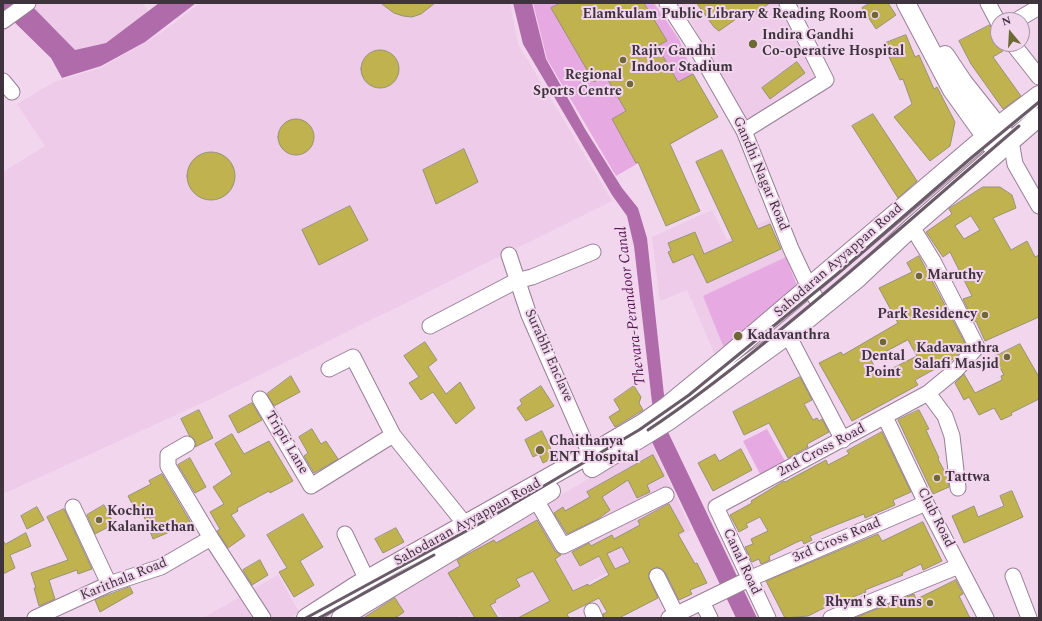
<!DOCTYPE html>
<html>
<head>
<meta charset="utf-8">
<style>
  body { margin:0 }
  #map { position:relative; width:1042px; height:621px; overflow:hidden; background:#f2d6ee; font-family:Spectral,serif }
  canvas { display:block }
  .frame { position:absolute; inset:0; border:4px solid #3f343e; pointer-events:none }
  .north { position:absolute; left:990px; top:12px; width:40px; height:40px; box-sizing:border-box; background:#f2d6ee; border:1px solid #aa95a8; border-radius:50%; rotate:342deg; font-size:11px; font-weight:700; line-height:16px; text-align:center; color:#3f343e }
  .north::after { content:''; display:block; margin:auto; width:14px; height:18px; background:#6e6834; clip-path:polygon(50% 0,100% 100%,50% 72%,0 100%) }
</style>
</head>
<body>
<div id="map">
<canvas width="1042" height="621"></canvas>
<div class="frame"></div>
<div class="north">N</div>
</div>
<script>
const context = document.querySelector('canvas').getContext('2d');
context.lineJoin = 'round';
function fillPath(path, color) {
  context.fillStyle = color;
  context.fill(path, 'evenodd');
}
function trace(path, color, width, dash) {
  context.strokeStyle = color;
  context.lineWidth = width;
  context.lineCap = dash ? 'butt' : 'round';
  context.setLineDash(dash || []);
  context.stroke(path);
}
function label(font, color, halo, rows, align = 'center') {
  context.font = font + ' Spectral,serif';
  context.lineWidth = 4;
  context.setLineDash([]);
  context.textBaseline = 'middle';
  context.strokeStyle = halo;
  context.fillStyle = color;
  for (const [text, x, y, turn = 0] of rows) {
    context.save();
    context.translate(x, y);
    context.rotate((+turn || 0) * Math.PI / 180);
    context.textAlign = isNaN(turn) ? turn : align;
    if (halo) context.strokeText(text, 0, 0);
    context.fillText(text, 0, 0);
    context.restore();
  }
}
fillPath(new Path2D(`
  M 29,3 L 110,4 L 143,3 L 148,11 L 106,43 L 75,50 Z
  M 200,3 L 510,3 L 518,44 L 612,201 L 215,397 L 3,494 L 3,172 L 45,146 L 17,104 L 54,82 L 101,68 L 161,33 Z
  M 678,3 L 783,3 L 819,78 L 748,125 L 716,69 L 690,19 Z
  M 712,210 L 727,240 L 769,219 L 798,288 L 715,355 L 687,290 L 660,301 L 652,237 Z
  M 651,442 L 691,530 L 518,618 L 502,618 L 494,607 L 473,618 L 463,618 L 461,615 L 457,618 L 352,618 Z
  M 278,575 L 299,612 L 290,618 L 203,618 Z`), '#edcbe9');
fillPath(new Path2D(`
  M 533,3 L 654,3 L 679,39 L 693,74 L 718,117 L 616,176 L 547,59 Z
  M 786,257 L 798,288 L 724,348 L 703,296 Z
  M 767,429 L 785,461 L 760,474 L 743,441 Z`), '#e7a9e1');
fillPath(new Path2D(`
  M 3,3 L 29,3 L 75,50 L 106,43 L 159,3 L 196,3 L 145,42 L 101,66 L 62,78 L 51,58 L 3,11 Z
  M 513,3 L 532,3 L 546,59 L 585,129 L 622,188 L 638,208 L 647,238 L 668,432 L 757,618 L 736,618 L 652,442 L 653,411 L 634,246 L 627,216 L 612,195 L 523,44 Z`), '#b06bab');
const building = new Path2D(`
  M 381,3 L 435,3 L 421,14 L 412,17 L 403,16 L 394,13 Z
  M 561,3 L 644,3 L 667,41 L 657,46 L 678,82 L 693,74 L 718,117 L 670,144 L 700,211 L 666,226 L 638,162 L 636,163 L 612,119 L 626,111 L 605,75 L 594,82 L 551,8 Z
  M 697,3 L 770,3 L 749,17 L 746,12 L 719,31 L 714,27 Z
  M 870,3 L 888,3 L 896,15 L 876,29 L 862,8 Z
  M 990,25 L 1003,51 L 993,57 L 1021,96 L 1003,109 L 971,64 L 959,41 Z
  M 906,35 L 915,57 L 919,55 L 934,89 L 937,87 L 955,122 L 950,146 L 930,161 L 894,117 L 912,104 L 903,79 L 900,80 L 883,44 Z
  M361 69a19 19 0 1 1 38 0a19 19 0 1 1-38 0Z
  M 797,62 L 805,73 L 770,99 L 762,88 Z
  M 873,114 L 917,181 L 898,198 L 852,126 Z
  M278 137a18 18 0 1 1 36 0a18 18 0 1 1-36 0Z
  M 464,149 L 478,182 L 436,204 L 423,170 Z
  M 722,150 L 758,229 L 770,224 L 781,249 L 707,283 L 693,254 L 673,263 L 668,252 L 671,251 L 668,243 L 695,232 L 704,254 L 733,241 L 696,162 Z
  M187 176a24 24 0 1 1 48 0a24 24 0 1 1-48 0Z
  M 983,187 L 1000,187 L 1012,195 L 1016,208 L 993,218 L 1011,250 L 1027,241 L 1035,257 L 1039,255 L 1039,317 L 985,341 L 976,321 L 974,322 L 963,299 L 972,296 L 950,252 L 943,257 L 926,232 L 952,214 L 949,209 ZM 971,216 L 980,230 L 964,239 L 955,226 Z
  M 350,206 L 368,240 L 319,265 L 302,230 Z
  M 919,256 L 966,345 L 955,358 L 915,380 L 918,385 L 852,421 L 819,363 L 841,352 L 843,355 L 898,323 L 879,288 L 912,272 L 907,263 ZM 908,340 L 917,356 L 879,375 L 871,360 Z
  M 425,342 L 437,360 L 428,367 L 446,394 L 460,382 L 475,408 L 456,424 L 433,392 L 421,400 L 409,383 L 419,377 L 404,356 Z
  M 1020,344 L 1039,377 L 1039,399 L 1011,413 L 1012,415 L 1001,420 L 994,408 L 979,415 L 969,397 L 964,400 L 955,383 L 964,374 L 975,393 L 1002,380 L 1001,376 L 1004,375 L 994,357 Z
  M 291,376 L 300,392 L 274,406 L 267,394 Z
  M 800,377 L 812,400 L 804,404 L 813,420 L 817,418 L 819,421 L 822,419 L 829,432 L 807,444 L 808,447 L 788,458 L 769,423 L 744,435 L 733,412 Z
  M 541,386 L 554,406 L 526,421 L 517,408 L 522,404 L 520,400 Z
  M 634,386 L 641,397 L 639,403 L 643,410 L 615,427 L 609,417 L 620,410 L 614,400 Z
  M 252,403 L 262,420 L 238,433 L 229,416 Z
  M 199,410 L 213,438 L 195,447 L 195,440 L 189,435 L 181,419 Z
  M 919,410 L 929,429 L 926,430 L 939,458 L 938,459 L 948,478 L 949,487 L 933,494 L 898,420 Z
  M 312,429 L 321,444 L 326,441 L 338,459 L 314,473 L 304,456 L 308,453 L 299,437 Z
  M 542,431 L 555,457 L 543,463 L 539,454 L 533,457 L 525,440 Z
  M 882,432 L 911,492 L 893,500 L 895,505 L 886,509 L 865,518 L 864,514 L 836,525 L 810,536 L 812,540 L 804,544 L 802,540 L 795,543 L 769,556 L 770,560 L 761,564 L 759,559 L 752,562 L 745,547 L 753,544 L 751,539 L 768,531 L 760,517 L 746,524 L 748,527 L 739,532 L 730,515 L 752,503 L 751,501 L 784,481 L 785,482 L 826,460 L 828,465 L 849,454 L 847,451 Z
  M 232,434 L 244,454 L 269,441 L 293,481 L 270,493 L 269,491 L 237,508 L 238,511 L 231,515 L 245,536 L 228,548 L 217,531 L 220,529 L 210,512 L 224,504 L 213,487 L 232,474 L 215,444 Z
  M 741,449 L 752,470 L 713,491 L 698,463 L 715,454 L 719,461 Z
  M 653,455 L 664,476 L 647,485 L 650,492 L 637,498 L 628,480 L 602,497 L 610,510 L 598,519 L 567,534 L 554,513 L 563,507 L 565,511 L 590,497 L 587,492 Z
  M 190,458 L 206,487 L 195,493 L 178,465 Z
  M 162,474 L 191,523 L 153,539 L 143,514 L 139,517 L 128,496 L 151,484 L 149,481 Z
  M 1012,491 L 1023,517 L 964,543 L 952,516 L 974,506 L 978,517 L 1004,506 L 1000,496 Z
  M 669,504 L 684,531 L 678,534 L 695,564 L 697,563 L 707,583 L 690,590 L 692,594 L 679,600 L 665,572 L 657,567 L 650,571 L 648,576 L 658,598 L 619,618 L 604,618 L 603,614 L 607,612 L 599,598 L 567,614 L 569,618 L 518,618 L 550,601 L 533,571 L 516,579 L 520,586 L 495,600 L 496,602 L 490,605 L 498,618 L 475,618 L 448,573 L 460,566 L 457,560 L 494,540 L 496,543 L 537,520 L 555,551 L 561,555 L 555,559 L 573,591 L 588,584 L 589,586 L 609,575 L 599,556 L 580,566 L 572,552 L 589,543 L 591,546 L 612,535 L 614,539 L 640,525 L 638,521 ZM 622,547 L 630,562 L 615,569 L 607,554 Z
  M 104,505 L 114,524 L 95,534 L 87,515 Z
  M 37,507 L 44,520 L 27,529 L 21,516 Z
  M 64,509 L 92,569 L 78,574 L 77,570 L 49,580 L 55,599 L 39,606 L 34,588 L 36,588 L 31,573 L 68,560 L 47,517 Z
  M 303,514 L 323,547 L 300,561 L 314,585 L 294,597 L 279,572 L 287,568 L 267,535 Z
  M 923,522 L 942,561 L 923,570 L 921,564 L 902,573 L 903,575 L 865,590 L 866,592 L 826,607 L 808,616 L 785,618 L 766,581 L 878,534 L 882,541 Z
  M 396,528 L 404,542 L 383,553 L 375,539 Z
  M 26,533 L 31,546 L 10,555 L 15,568 L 3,574 L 3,540 L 5,544 Z
  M 260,560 L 268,575 L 252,585 L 243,570 Z
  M 956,580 L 963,594 L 959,596 L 970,618 L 855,618 L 914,594 L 916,599 Z
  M 130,587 L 133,593 L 100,612 L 95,600 Z
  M 395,598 L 404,612 L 395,618 L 364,618 Z`);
fillPath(building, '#bfb24f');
trace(building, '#979374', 1);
const minor = new Path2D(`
  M 667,3 L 700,54 L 744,131 L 791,249 L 809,287 L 822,308
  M 988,3 L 998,22
  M 1017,20 L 1039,7
  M 3,21 L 28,3
  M 1013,44 L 1039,77
  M 3,81 L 12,92
  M 744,131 L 826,80 L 787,3
  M 1011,141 L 1015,164 L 1039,206
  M 509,255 L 529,315 L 590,454
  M 430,326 L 516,281 L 532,277 L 593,252
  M 788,335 L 843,440
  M 329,369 L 353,357 L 393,435 L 465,524
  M 928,393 L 945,416 L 952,436 L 958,488
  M 260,399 L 311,486 L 393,435
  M 885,417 L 926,503 L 986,618
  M 187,444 L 168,455 L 168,466 L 211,538 L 263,618
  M 536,500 L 563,546 L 666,495
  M 73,507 L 109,584
  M 345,534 L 367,580
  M 657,576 L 676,614
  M 1013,576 L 1029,618
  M 702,602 L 710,618
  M 592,611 L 595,618
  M 35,618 L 109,584 L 161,567 L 211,538
  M 669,618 L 749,579 L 926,503
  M 768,618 L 716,507 L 928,393 L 956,370 L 977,347 L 933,261 L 912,227
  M 831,618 L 959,566`);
const major = new Path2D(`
  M 906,3 L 952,90 L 992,146
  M 945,55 L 963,82 L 1005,135
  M 592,468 L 670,420 L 788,335 L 857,279 L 912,227 L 1039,117
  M 306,618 L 357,585 L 590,454 L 643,423 L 667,406 L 723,360 L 998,126 L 1039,95
  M 341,618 L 551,491`);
trace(minor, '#987f95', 17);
trace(major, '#987f95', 20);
trace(minor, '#fff', 15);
trace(major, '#fff', 18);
trace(new Path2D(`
  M 648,430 C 698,397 744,360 790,322 C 868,258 943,191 1019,126
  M 306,618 L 481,523 L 639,430 L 689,395 L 836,275 L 971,158 L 1039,102
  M 319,618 L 434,555`), '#6a5b68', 3);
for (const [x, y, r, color] of [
  [875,15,4,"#6e6834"],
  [753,44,5,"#6e6834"],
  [623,60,4,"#6e6834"],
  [630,84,4,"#6e6834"],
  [919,276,4,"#6e6834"],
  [985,315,4,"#6e6834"],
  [738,336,5,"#6e6834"],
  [883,342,4,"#6e6834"],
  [1007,357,4,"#6e6834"],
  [540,450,5,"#6e6834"],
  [937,478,4,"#6e6834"],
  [99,520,4,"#6e6834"],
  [930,603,4,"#6e6834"]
]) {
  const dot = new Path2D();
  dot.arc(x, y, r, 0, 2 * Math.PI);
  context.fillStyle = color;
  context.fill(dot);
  trace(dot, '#f2d6ee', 1.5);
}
label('bold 14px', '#3f343e', '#f2d6ee', [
  ["Elamkulam Public Library & Reading Room",867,15,"right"],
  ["Indira Gandhi",762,36],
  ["Co-operative Hospital",762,52],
  ["Rajiv Gandhi",631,52],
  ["Indoor Stadium",631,68],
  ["Regional",622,76,"right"],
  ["Sports Centre",622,92,"right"],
  ["Maruthy",927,276],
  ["Park Residency",977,315,"right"],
  ["Kadavanthra",747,336],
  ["Kadavanthra",999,349,"right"],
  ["Salafi Masjid",999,365,"right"],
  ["Dental",883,357,"center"],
  ["Point",883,373,"center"],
  ["Chaithanya",549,442],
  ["ENT Hospital",549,458],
  ["Tattwa",945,478],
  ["Kochin",107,512],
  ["Kalanikethan",107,528],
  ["Rhym's & Funs",922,603,"right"]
], 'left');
label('14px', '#3f343e', '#f2d6ee', [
  ["Gandhi Nagar Road",760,174,67],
  ["Sahodaran Ayyappan Road",839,261,-41],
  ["Surabhi Enclave",548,356,66],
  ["Tripti Lane",286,443,59],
  ["2nd Cross Road",822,451,-28],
  ["Club Road",935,518,63],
  ["Sahodaran Ayyappan Road",468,523,-29],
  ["3rd Cross Road",837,541,-23],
  ["Canal Road",741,562,65],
  ["Karithala Road",124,580,-22]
]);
label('italic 15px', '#52134f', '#f2d6ee', [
  ["Thevara-Perandoor Canal",632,306,-97]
]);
</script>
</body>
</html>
